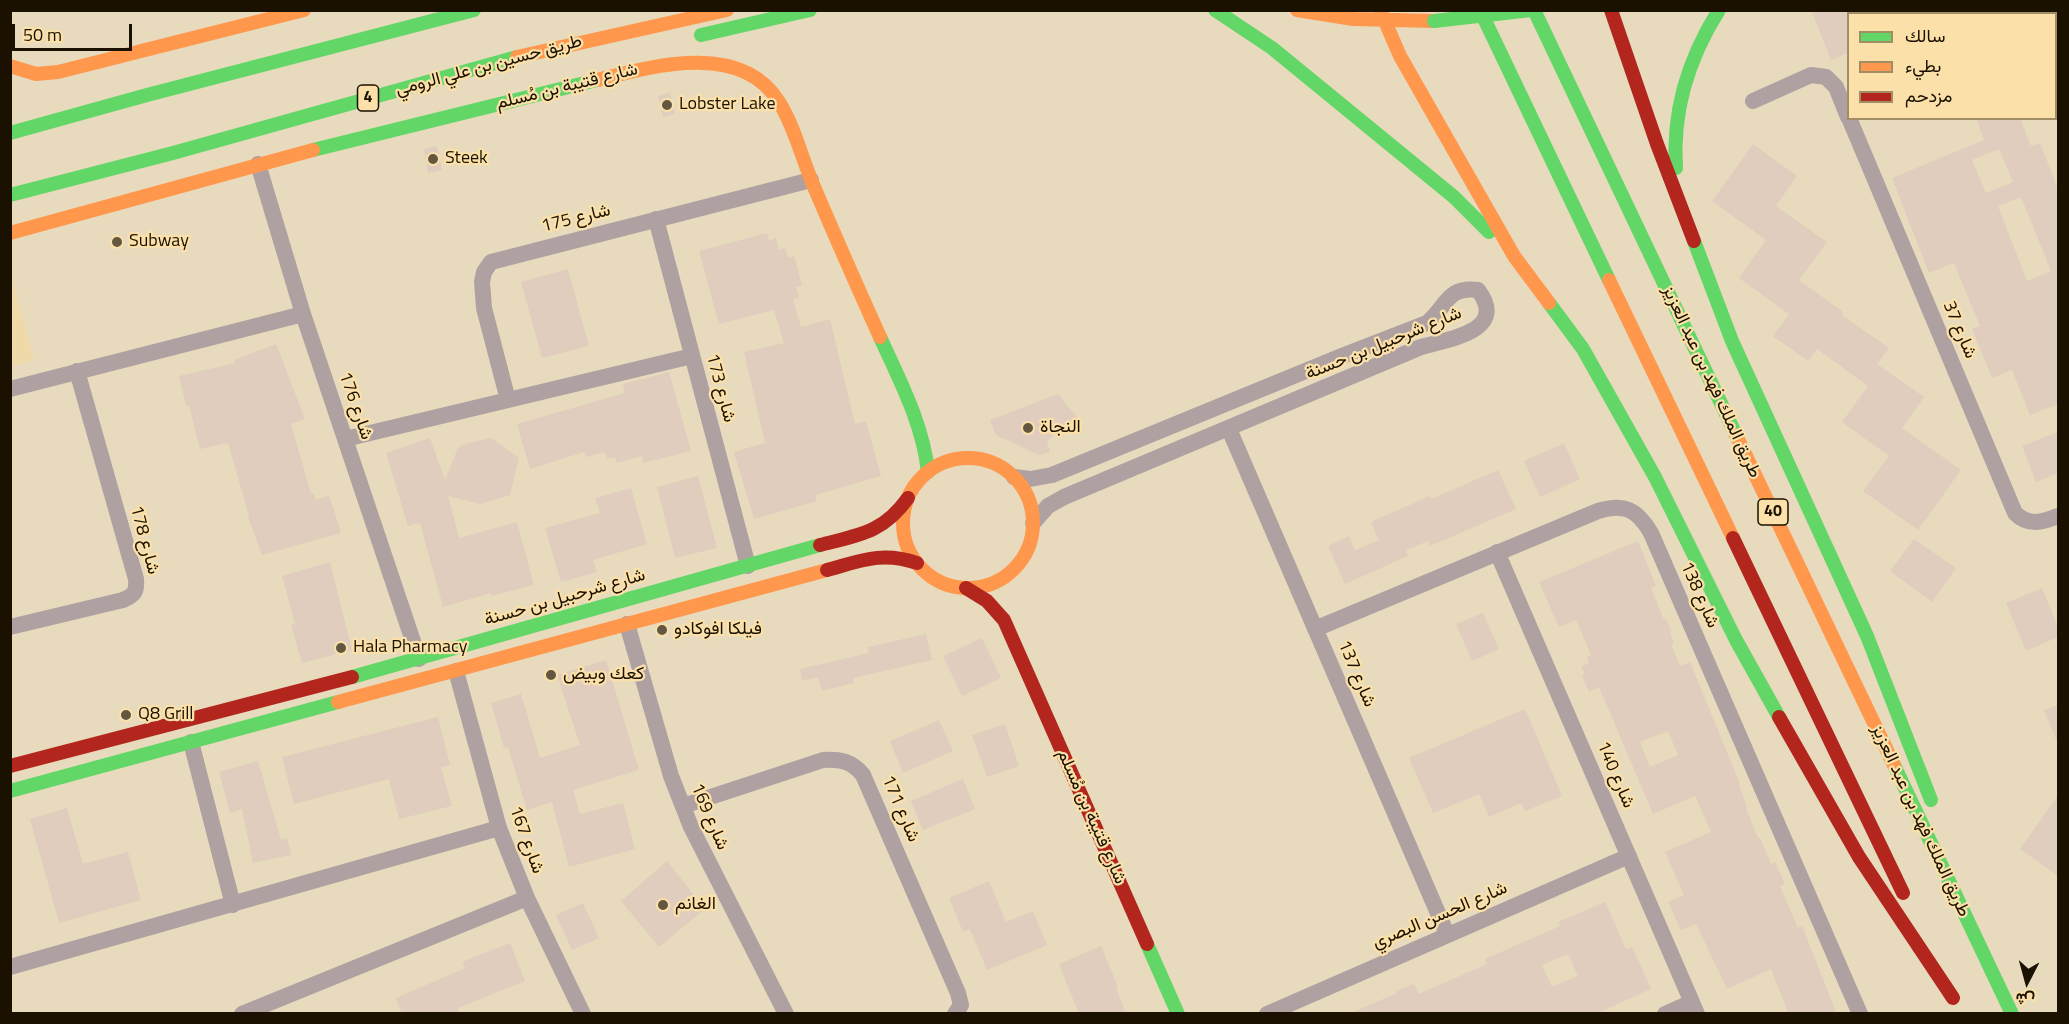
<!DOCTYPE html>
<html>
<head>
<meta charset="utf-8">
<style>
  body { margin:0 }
  #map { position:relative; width:2069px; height:1024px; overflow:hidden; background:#e8dabc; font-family:"Titillium Web",Vazirmatn,sans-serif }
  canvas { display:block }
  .frame { position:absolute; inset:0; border:12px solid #1b1100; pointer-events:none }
  .legend { position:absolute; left:1847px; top:12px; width:210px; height:108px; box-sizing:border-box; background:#fbe1a9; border:2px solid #a18e65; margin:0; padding:8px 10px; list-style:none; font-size:18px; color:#1b1100 }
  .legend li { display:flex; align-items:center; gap:12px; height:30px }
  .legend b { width:30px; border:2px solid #a18e65 }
  .north { position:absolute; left:1997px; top:952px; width:60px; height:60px; -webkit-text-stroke:4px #fbe1a9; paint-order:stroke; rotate:186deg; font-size:16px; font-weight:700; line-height:24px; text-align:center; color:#1b1100 }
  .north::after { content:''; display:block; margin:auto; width:21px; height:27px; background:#1b1100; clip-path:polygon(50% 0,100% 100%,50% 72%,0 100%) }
  .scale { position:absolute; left:12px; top:24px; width:120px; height:27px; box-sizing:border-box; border:3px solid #1b1100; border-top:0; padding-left:8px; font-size:18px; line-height:21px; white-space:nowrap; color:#1b1100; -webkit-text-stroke:4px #fbe1a9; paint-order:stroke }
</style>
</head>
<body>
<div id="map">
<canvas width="2069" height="1024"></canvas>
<div class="frame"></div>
<ul class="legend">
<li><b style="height:8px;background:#63d668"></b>سالك</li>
<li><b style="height:8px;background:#ff974d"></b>بطيء</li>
<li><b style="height:8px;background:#b3261e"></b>مزدحم</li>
</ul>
<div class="north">ش</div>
<div class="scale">50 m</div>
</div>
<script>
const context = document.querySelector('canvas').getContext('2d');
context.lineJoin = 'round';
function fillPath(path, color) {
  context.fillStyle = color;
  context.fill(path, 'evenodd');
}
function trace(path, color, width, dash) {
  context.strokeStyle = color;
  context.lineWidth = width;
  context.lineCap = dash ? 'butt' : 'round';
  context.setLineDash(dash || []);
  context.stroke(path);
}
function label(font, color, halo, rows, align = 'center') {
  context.font = font + ' "Titillium Web",Vazirmatn,sans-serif';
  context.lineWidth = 4.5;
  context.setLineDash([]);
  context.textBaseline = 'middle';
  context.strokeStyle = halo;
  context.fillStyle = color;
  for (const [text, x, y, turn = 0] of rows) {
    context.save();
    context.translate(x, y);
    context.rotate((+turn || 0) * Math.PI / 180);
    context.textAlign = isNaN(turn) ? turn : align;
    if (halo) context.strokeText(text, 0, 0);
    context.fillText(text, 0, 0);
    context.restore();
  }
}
fillPath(new Path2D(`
  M 11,273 L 34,360 L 11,367 L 10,367 Z`), '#efd9a8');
fillPath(new Path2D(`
  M 1811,10 L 1848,10 L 1848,53 L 1831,60 Z
  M 670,93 L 675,114 L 663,117 L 658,96 Z
  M 1976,118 L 2020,118 L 2031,146 L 2040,143 L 2058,189 L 2058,404 L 2030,415 L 2012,370 L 1992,378 L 1972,329 L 1980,326 L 1954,263 L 1929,273 L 1892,178 L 1984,140 ZM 1999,149 L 2013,182 L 1986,193 L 1972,160 ZM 2021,197 L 2051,271 L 2027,281 L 1998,206 Z
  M 1753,144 L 1797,176 L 1776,206 L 1827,242 L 1799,280 L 1843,312 L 1842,315 L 1889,348 L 1877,364 L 1924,397 L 1902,428 L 1961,470 L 1918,530 L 1863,491 L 1889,456 L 1842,422 L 1868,386 L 1817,349 L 1808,361 L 1773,336 L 1789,314 L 1739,278 L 1766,240 L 1712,201 Z
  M 437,146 L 442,170 L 428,173 L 424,149 Z
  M 767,233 L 769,241 L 776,238 L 779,250 L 785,248 L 788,258 L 794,256 L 802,285 L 796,287 L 799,297 L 793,299 L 801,327 L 830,319 L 855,424 L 866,421 L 881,476 L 815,495 L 817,501 L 754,519 L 734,452 L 765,443 L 744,352 L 784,343 L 774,310 L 719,324 L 699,251 Z
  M 568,269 L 589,346 L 542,358 L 521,282 Z
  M 276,344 L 305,419 L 291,424 L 311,494 L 314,493 L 316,500 L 329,495 L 341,533 L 262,555 L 248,516 L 249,516 L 228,443 L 200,449 L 189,405 L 186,405 L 179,376 L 235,363 L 234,360 Z
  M 669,372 L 691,451 L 643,463 L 642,456 L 617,463 L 615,457 L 607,459 L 605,452 L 586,457 L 584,452 L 530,469 L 517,424 L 625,393 L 623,384 Z
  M 1058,394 L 1077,417 L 1047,441 L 1050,452 L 1039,455 L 996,435 L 990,420 Z
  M 2058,432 L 2058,473 L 2036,482 L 2022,446 Z
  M 430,438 L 445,480 L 458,448 L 464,444 L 491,438 L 519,458 L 510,495 L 480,504 L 448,496 L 459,538 L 517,522 L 534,585 L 491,596 L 491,593 L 443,607 L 420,523 L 408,526 L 386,453 Z
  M 1564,443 L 1580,479 L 1540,497 L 1524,461 Z
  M 1498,470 L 1516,509 L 1430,546 L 1428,541 L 1406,550 L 1408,556 L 1345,584 L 1328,546 L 1349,536 L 1355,550 L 1379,540 L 1371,522 L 1430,496 L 1431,499 Z
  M 698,476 L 717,548 L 675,558 L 657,487 Z
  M 631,488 L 647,544 L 593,560 L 597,572 L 561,582 L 545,528 L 600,513 L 595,498 Z
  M 1914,539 L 1956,568 L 1932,602 L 1890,571 Z
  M 1638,541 L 1656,586 L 1651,588 L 1664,620 L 1666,619 L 1672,632 L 1670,633 L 1674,643 L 1671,644 L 1680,666 L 1690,662 L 1740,784 L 1739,785 L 1747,807 L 1746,808 L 1758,838 L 1760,838 L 1771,864 L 1775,862 L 1785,884 L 1780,886 L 1798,928 L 1802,926 L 1837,1014 L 1789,1014 L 1771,969 L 1727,989 L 1696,924 L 1681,930 L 1668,902 L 1684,895 L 1665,852 L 1711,832 L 1695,796 L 1653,814 L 1599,687 L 1589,692 L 1582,676 L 1585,674 L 1581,667 L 1589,663 L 1587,657 L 1591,655 L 1576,620 L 1559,627 L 1539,582 ZM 1668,731 L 1678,755 L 1650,767 L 1640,742 Z
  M 330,562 L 352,650 L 302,663 L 291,625 L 295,624 L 282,576 Z
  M 2042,588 L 2058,627 L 2058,637 L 2026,651 L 2006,603 Z
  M 1483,613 L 1499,649 L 1472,661 L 1456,624 Z
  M 926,634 L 932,660 L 853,678 L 854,683 L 822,691 L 818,677 L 802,681 L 800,669 L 869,653 L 868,647 Z
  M 982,638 L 1001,678 L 962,696 L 943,656 Z
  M 606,660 L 639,770 L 573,790 L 580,814 L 623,803 L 635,849 L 569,867 L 552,802 L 527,810 L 508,747 L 504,748 L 491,703 L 521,694 L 540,758 L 580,745 L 557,675 Z
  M 2058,705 L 2058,744 L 2044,710 Z
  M 1525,709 L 1562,796 L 1525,811 L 1521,803 L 1489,817 L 1479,794 L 1433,813 L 1409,758 Z
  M 438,717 L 450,765 L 441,767 L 452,806 L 399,819 L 389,779 L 294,804 L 282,757 Z
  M 939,720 L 953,751 L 903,773 L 890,741 Z
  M 1005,724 L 1019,766 L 987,777 L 972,735 Z
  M 258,761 L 281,840 L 287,838 L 291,855 L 253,863 L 242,809 L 230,813 L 219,772 Z
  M 963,779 L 975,809 L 923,830 L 911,801 Z
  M 2058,795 L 2058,876 L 2020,849 Z
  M 67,808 L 83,864 L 128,852 L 141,900 L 59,923 L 30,819 Z
  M 667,861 L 705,909 L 659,947 L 621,901 Z
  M 989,881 L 1006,922 L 1033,911 L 1047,945 L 987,970 L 970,929 L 963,932 L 949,898 Z
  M 1605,902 L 1626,949 L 1632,947 L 1651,989 L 1595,1014 L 1349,1014 L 1397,993 L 1396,991 L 1414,984 L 1419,994 L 1487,964 L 1485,959 L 1560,926 L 1558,922 ZM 1568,954 L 1578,976 L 1552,987 L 1542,965 Z
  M 583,903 L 599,938 L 572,950 L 556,915 Z
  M 510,943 L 525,981 L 458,1008 L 460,1014 L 402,1014 L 396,998 L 465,968 L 462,962 Z
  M 1101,946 L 1118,987 L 1116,988 L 1126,1014 L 1079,1014 L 1059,964 Z`), '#e0cdbe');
trace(new Path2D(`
  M 1753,101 L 1811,75 L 1826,77 L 1836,87 L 1848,117
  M 1849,118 L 2015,513 C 2029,527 2043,522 2058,516
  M 258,164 L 303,314 L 419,659
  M 656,219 L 748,566
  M 10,389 L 303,314
  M 508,400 L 484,308 L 482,282 L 484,272 L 491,262 L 811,180
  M 1229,429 L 1447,934
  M 345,439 L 692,356
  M 1014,477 L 1030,479 L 1052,475 L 1342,356 L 1427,323 C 1447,307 1446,286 1478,290 C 1509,331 1449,339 1421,347 L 1064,497 L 1048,506 L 1033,523
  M 1497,552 L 1697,1014
  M 627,624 L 671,776 L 691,827 L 786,1014
  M 10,627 L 123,600 C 135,595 137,591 136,579 L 77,371
  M 1315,629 L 1598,511 C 1624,503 1637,509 1651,533 L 1860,1014
  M 456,671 L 499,828 L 527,898 L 583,1014
  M 191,742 L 233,905
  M 683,806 L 823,760 C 840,759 852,761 863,775 L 958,993 L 961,1005 L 955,1014
  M 10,967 L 499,828
  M 242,1014 L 527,898
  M 1267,1014 L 1629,856
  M 1665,1014 L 1692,1002`), '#afa0a2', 16);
trace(new Path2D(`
  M 1215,10 L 1272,48 L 1454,197 L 1489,232
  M 1480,10 L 1609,280
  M 1534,10 L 1736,435
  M 701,35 L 810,10
  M 10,133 L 147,95 L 474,10
  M 313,150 L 597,80
  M 1676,168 C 1672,110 1688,59 1719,10
  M 10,195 L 173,153 L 517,57
  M 1694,241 L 1732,341 L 1867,636 L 1931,800
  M 1549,303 L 1583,349 L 1655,477 L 1736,640 L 1779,717
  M 880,337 C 900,381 923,424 928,472
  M 352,677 L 820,545
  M 1894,765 L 2012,1014
  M 10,791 L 338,702
  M 1147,944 L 1178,1014`), '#63d668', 14);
trace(new Path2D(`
  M 1297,10 L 1353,19 L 1434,21
  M 1380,10 L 1400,56 L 1514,256 L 1549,303
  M 517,57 L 727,10
  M 10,66 L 36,74 L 58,72 L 304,10
  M 597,80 C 653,66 741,41 779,102 C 794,126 801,155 812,182 C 834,234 857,286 880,337
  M 10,233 L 313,150
  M 1609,280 L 1733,538
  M 1736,435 L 1894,765
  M903 523a65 65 0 1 1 130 0a65 65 0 1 1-130 0Z
  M 338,702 L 827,570`), '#ff974d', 14);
trace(new Path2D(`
  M 1611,10 L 1657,144 L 1694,241
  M 1733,538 L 1903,893
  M 820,545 C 859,535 883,533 908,498
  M 827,570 C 860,561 882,551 917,563
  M 966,588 L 987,601 L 1004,620 L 1147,944
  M 1779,717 L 1859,857 L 1953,998
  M 10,766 L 352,677`), '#b3261e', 14);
trace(new Path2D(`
  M 1434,21 L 1531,10`), '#63d668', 14);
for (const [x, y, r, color] of [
  [667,105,6,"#635742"],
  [433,159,6,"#635742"],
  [117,242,6,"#635742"],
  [1028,428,6,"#635742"],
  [662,630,6,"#635742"],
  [341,648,6,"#635742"],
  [551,675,6,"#635742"],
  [126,715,6,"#635742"],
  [663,905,6,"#635742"]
]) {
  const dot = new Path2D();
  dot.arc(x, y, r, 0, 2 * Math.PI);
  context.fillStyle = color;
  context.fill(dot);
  trace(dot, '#fbe1a9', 2);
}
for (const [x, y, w] of [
  [368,98,21],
  [1773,512,30]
]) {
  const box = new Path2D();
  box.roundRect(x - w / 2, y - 13, w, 26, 4.5);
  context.fillStyle = '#fbe1a9';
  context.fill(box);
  trace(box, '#1b1100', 1.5);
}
label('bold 16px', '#1b1100', null, [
  ["4",368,98],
  ["40",1773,512]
]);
label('18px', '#1b1100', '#fbe1a9', [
  ["طريق حسين بن علي الرومي",489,66,-15],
  ["شارع قتيبة بن مُسلم",567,87,-14],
  ["شارع 175",576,219,-14],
  ["شارع 37",1959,330,67],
  ["شارع شرحبيل بن حسنة",1384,344,-22],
  ["طريق الملك فهد بن عبد العزيز",1711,382,65],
  ["شارع 173",720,388,75],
  ["شارع 176",355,406,71],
  ["شارع 178",144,540,75],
  ["شارع 138",1699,595,66],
  ["شارع شرحبيل بن حسنة",565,598,-16],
  ["شارع 137",1356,674,67],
  ["شارع 140",1615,775,67],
  ["شارع 171",900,809,67],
  ["شارع 169",709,817,67],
  ["شارع قتيبة بن مُسلم",1091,817,66],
  ["طريق الملك فهد بن عبد العزيز",1920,821,65],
  ["شارع 167",526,840,70],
  ["شارع الحسن البصري",1440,916,-23]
]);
label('18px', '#1b1100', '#fbe1a9', [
  ["Lobster Lake",679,105],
  ["Steek",445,159],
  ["Subway",129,242],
  ["النجاة",1040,428],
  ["فيلكا افوكادو",674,630],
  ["Hala Pharmacy",353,648],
  ["كعك وبيض",563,675],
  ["Q8 Grill",138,715],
  ["الغانم",675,905]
], 'left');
</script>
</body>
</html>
